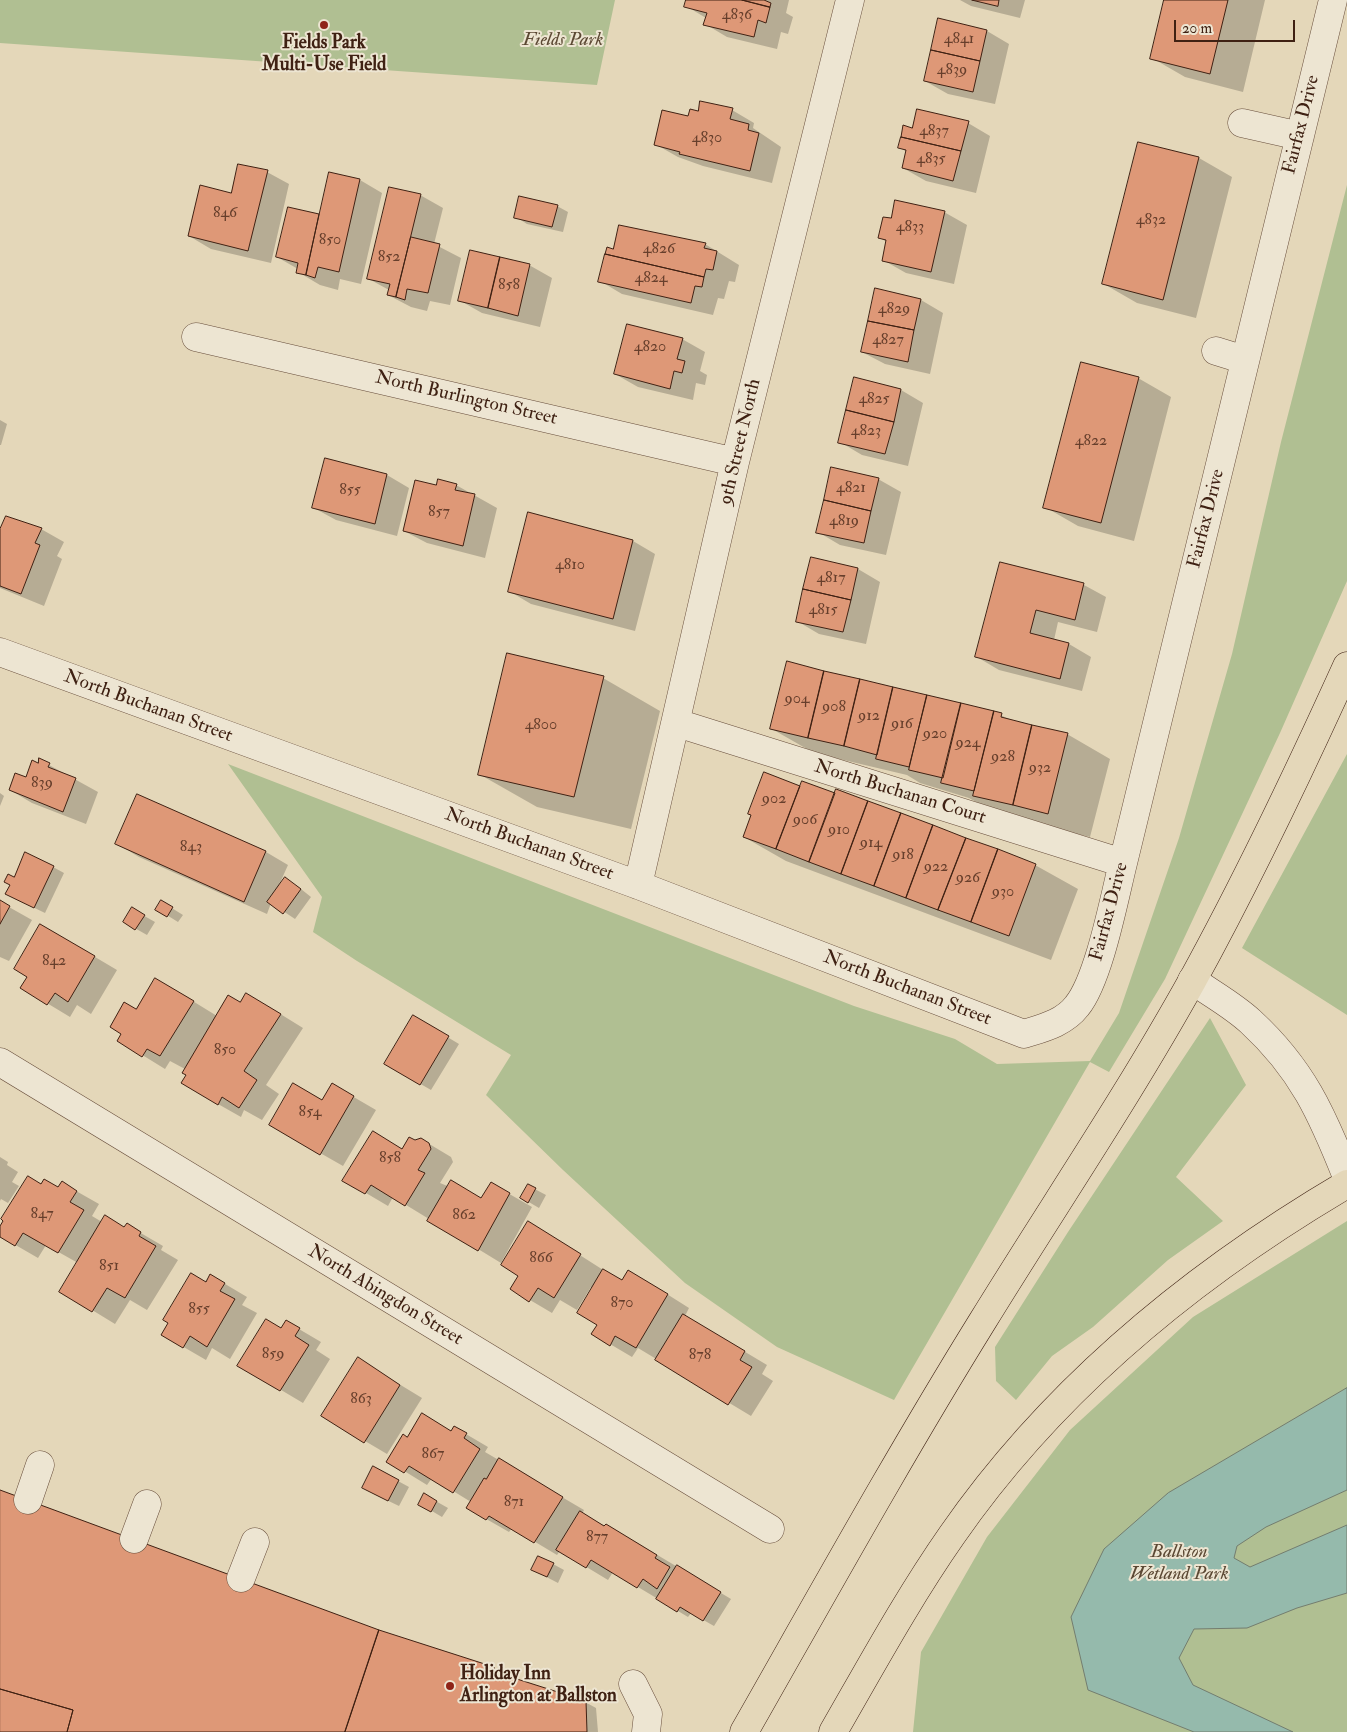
<!DOCTYPE html>
<html>
<head>
<meta charset="utf-8">
<style>
  body { margin:0 }
  #map { position:relative; width:1347px; height:1732px; overflow:hidden; background:#e4d7b9; font-family:"IM FELL Double Pica",serif }
  canvas { display:block }
  .scale { position:absolute; left:1174px; top:20px; width:121px; height:22px; box-sizing:border-box; border:2px solid #3f2113; border-top:0; padding-left:6px; font-size:15px; line-height:18px; white-space:nowrap; color:#3f2113; -webkit-text-stroke:4px #ede5d2; paint-order:stroke }
</style>
</head>
<body>
<div id="map">
<canvas width="1347" height="1732"></canvas>
<div class="scale">20 m</div>
</div>
<script>
const context = document.querySelector('canvas').getContext('2d');
context.lineJoin = 'round';
function fillPath(path, color) {
  context.fillStyle = color;
  context.fill(path, 'evenodd');
}
function trace(path, color, width, dash) {
  context.strokeStyle = color;
  context.lineWidth = width;
  context.lineCap = dash ? 'butt' : 'round';
  context.setLineDash(dash || []);
  context.stroke(path);
}
function label(font, color, halo, rows, align = 'center') {
  context.font = font + ' "IM FELL Double Pica",serif';
  context.lineWidth = 4;
  context.setLineDash([]);
  context.textBaseline = 'middle';
  context.strokeStyle = halo;
  context.fillStyle = color;
  for (const [text, x, y, turn = 0] of rows) {
    context.save();
    context.translate(x, y);
    context.rotate((+turn || 0) * Math.PI / 180);
    context.textAlign = isNaN(turn) ? turn : align;
    if (halo) context.strokeText(text, 0, 0);
    context.fillText(text, 0, 0);
    context.restore();
  }
}
fillPath(new Path2D(`
  M 0,0 L 615,0 L 597,85 L 0,43 Z
  M 1347,185 L 1347,581 L 1280,733 L 1165,979 L 1109,1072 L 1090,1062 L 894,1400 L 777,1347 L 685,1283 L 563,1170 L 486,1095 L 511,1055 L 357,961 L 313,932 L 322,897 L 228,764 L 854,1006 L 955,1039 L 997,1064 L 1090,1061 L 1119,1013 L 1179,838 L 1232,654 L 1281,442 Z
  M 1347,754 L 1347,1015 L 1242,948 Z
  M 1210,1018 L 1246,1085 L 1176,1177 L 1223,1221 L 1168,1260 L 1093,1327 L 1052,1356 L 1016,1400 L 996,1381 L 995,1347 L 1068,1232 Z
  M 1347,1221 L 1347,1732 L 913,1732 L 921,1652 L 987,1537 L 1070,1430 L 1193,1317 Z`), '#b0bf92');
const water = new Path2D(`
  M 1347,1388 L 1347,1490 L 1266,1527 L 1237,1546 L 1234,1558 L 1250,1567 L 1347,1525 L 1347,1593 L 1297,1608 L 1247,1628 L 1194,1629 L 1179,1658 L 1193,1685 L 1293,1732 L 1194,1732 L 1088,1690 L 1071,1617 L 1104,1549 L 1168,1493 Z`);
fillPath(water, '#95baac');
trace(water, '#737d6f', 1);
fillPath(new Path2D(`
  M 687,0 L 789,0 L 786,13 L 793,17 L 788,34 L 781,32 L 777,49 L 727,37 L 705,24 L 706,18 L 686,6 Z
  M 960,0 L 1025,0 L 1020,18 L 971,6 Z
  M 1166,0 L 1265,0 L 1243,92 L 1185,77 L 1152,58 Z
  M 987,31 L 1009,44 L 995,104 L 948,94 L 925,81 Z
  M 732,110 L 754,123 L 753,128 L 781,147 L 772,183 L 703,166 L 678,157 L 655,144 L 699,112 Z
  M 968,123 L 990,136 L 976,193 L 926,181 L 903,168 L 907,152 L 899,147 L 913,129 Z
  M 1199,158 L 1232,177 L 1196,318 L 1137,303 L 1104,284 Z
  M 267,172 L 289,184 L 271,263 L 211,249 L 189,236 L 232,194 Z
  M 330,173 L 360,180 L 382,193 L 361,284 L 340,279 L 338,290 L 320,285 L 298,272 L 298,269 L 277,257 L 289,208 L 320,216 Z
  M 420,195 L 443,208 L 434,244 L 461,258 L 450,305 L 430,301 L 427,311 L 411,307 L 388,295 L 389,290 L 369,279 Z
  M 557,206 L 568,212 L 563,232 L 527,224 L 516,217 Z
  M 944,212 L 967,225 L 954,284 L 906,273 L 883,260 L 887,242 L 880,238 L 892,220 Z
  M 705,244 L 739,265 L 735,282 L 729,281 L 724,299 L 718,298 L 713,315 L 622,294 L 600,281 L 614,250 Z
  M 529,265 L 552,278 L 540,327 L 482,313 L 459,300 Z
  M 921,300 L 943,313 L 930,374 L 885,364 L 862,352 Z
  M 682,339 L 705,352 L 700,371 L 707,375 L 705,385 L 696,383 L 693,400 L 638,387 L 615,374 Z
  M 1138,378 L 1171,397 L 1134,541 L 1078,526 L 1045,507 Z
  M 855,379 L 901,390 L 923,403 L 908,466 L 862,455 L 840,442 Z
  M 0,420 L 7,424 L 1,445 L 0,445 Z
  M 387,475 L 409,488 L 397,536 L 336,520 L 314,508 Z
  M 878,479 L 901,492 L 886,555 L 840,545 L 818,532 Z
  M 456,485 L 497,508 L 485,558 L 427,543 L 404,531 L 437,487 Z
  M 529,514 L 633,541 L 655,554 L 635,631 L 531,604 L 509,591 Z
  M 41,529 L 64,542 L 57,556 L 62,559 L 44,606 L 0,588 L 0,531 Z
  M 812,558 L 858,569 L 880,582 L 866,644 L 819,634 L 797,621 Z
  M 1001,563 L 1084,585 L 1106,597 L 1097,632 L 1058,622 L 1054,640 L 1069,644 L 1091,657 L 1082,691 L 999,670 L 977,657 Z
  M 788,663 L 993,712 L 1014,721 L 1067,734 L 1110,759 L 1090,837 L 1017,820 L 985,807 L 969,798 L 920,783 L 907,775 L 814,753 L 772,729 Z
  M 603,678 L 660,711 L 631,829 L 537,807 L 479,774 Z
  M 40,760 L 98,792 L 86,824 L 32,803 L 10,790 L 26,778 Z
  M 765,774 L 801,787 L 836,795 L 1035,865 L 1078,889 L 1051,960 L 786,861 L 744,837 Z
  M 0,793 L 4,796 L 0,806 Z
  M 138,796 L 266,852 L 288,865 L 279,885 L 296,885 L 311,897 L 295,919 L 271,903 L 267,914 L 139,857 L 117,844 Z
  M 53,867 L 64,873 L 45,913 L 18,900 L 15,878 Z
  M 0,902 L 32,920 L 9,961 L 0,957 Z
  M 162,902 L 183,915 L 178,922 L 157,909 Z
  M 132,909 L 155,922 L 147,935 L 124,922 Z
  M 41,925 L 117,970 L 91,1014 L 77,1005 L 70,1017 L 22,988 L 28,977 Z
  M 178,992 L 217,1016 L 240,1004 L 269,1007 L 303,1028 L 266,1085 L 279,1094 L 262,1120 L 244,1110 L 241,1117 L 218,1104 L 187,1075 L 185,1069 L 170,1061 L 165,1069 L 118,1040 L 136,1010 Z
  M 414,1017 L 459,1044 L 431,1090 L 386,1064 Z
  M 333,1085 L 376,1110 L 343,1166 L 271,1125 L 323,1102 Z
  M 421,1139 L 451,1157 L 453,1162 L 440,1183 L 482,1200 L 492,1184 L 532,1207 L 501,1263 L 393,1197 L 388,1206 L 344,1180 Z
  M 0,1157 L 8,1162 L 7,1165 L 18,1172 L 12,1182 L 19,1186 L 8,1203 L 1,1199 L 0,1201 Z
  M 62,1183 L 99,1204 L 92,1216 L 102,1222 L 125,1228 L 127,1225 L 163,1246 L 161,1250 L 178,1260 L 147,1310 L 130,1300 L 115,1324 L 61,1291 L 78,1263 L 46,1245 L 38,1258 L 0,1236 L 0,1229 L 41,1185 L 58,1188 Z
  M 529,1186 L 546,1195 L 539,1208 L 522,1198 Z
  M 550,1236 L 622,1282 L 651,1284 L 689,1308 L 685,1316 L 767,1365 L 762,1374 L 773,1381 L 751,1416 L 638,1348 L 632,1357 L 610,1344 L 591,1287 L 577,1310 L 560,1300 L 552,1313 L 530,1300 Z
  M 210,1275 L 247,1297 L 242,1305 L 257,1313 L 230,1359 L 212,1348 L 206,1360 L 163,1335 Z
  M 287,1322 L 321,1342 L 316,1350 L 330,1359 L 303,1403 L 239,1365 L 282,1330 Z
  M 358,1359 L 422,1398 L 387,1454 L 365,1441 Z
  M 454,1427 L 488,1447 L 485,1452 L 584,1510 L 582,1514 L 629,1538 L 731,1599 L 714,1626 L 691,1613 L 688,1617 L 613,1572 L 608,1580 L 560,1551 L 557,1555 L 512,1528 L 509,1532 L 467,1508 L 471,1502 L 432,1478 L 427,1485 L 388,1461 L 408,1438 L 452,1432 Z
  M 398,1481 L 409,1487 L 399,1506 L 374,1494 Z
  M 0,1491 L 379,1631 L 493,1669 L 505,1677 L 585,1702 L 596,1708 L 598,1732 L 0,1732 Z
  M 425,1495 L 448,1508 L 442,1517 L 420,1504 Z
  M 553,1564 L 564,1570 L 558,1583 L 533,1570 Z`), '#0003');
const building = new Path2D(`
  M 686,0 L 742,0 L 770,7 L 766,23 L 758,20 L 754,37 L 703,25 L 707,13 L 684,7 Z
  M 742,0 L 764,0 L 771,3 L 770,7 Z
  M 972,0 L 999,0 L 998,6 Z
  M 1164,0 L 1228,0 L 1210,74 L 1150,59 Z
  M 938,18 L 987,30 L 980,61 L 931,50 Z
  M 931,50 L 980,61 L 973,92 L 924,81 Z
  M 700,101 L 733,108 L 730,119 L 749,124 L 748,130 L 759,133 L 750,171 L 679,154 L 680,152 L 654,145 L 662,110 L 688,116 L 690,109 L 698,111 Z
  M 917,109 L 969,121 L 961,151 L 901,137 L 903,125 L 912,128 Z
  M 901,137 L 961,151 L 953,181 L 902,168 L 906,150 L 898,148 Z
  M 1138,142 L 1199,157 L 1163,300 L 1102,284 Z
  M 238,164 L 268,170 L 248,251 L 188,236 L 200,185 L 231,193 Z
  M 329,172 L 360,179 L 339,272 L 318,267 L 315,278 L 306,275 Z
  M 389,187 L 421,194 L 396,297 L 387,295 L 390,284 L 367,279 Z
  M 519,196 L 558,205 L 552,227 L 514,218 Z
  M 895,200 L 945,211 L 931,272 L 882,261 L 886,240 L 878,238 L 883,217 L 891,218 Z
  M 288,207 L 319,214 L 306,275 L 296,273 L 298,263 L 276,257 Z
  M 619,225 L 706,243 L 704,248 L 717,251 L 713,270 L 706,269 L 704,277 L 605,254 L 607,247 L 613,249 Z
  M 411,237 L 440,244 L 428,293 L 407,289 L 405,300 L 396,297 Z
  M 470,250 L 500,257 L 488,308 L 458,301 Z
  M 605,254 L 704,277 L 702,287 L 695,286 L 691,303 L 598,282 Z
  M 500,257 L 530,264 L 518,316 L 488,308 Z
  M 875,288 L 921,299 L 914,330 L 868,321 Z
  M 868,321 L 914,330 L 908,362 L 861,352 Z
  M 627,324 L 683,338 L 677,359 L 685,361 L 682,373 L 674,371 L 670,389 L 614,374 Z
  M 1081,362 L 1139,377 L 1101,523 L 1043,508 Z
  M 854,377 L 901,389 L 894,422 L 846,410 Z
  M 846,410 L 894,422 L 885,454 L 838,443 Z
  M 325,458 L 387,474 L 375,524 L 312,508 Z
  M 831,467 L 879,478 L 871,511 L 824,500 Z
  M 438,479 L 457,484 L 455,490 L 475,494 L 463,546 L 403,531 L 415,480 L 436,485 Z
  M 824,500 L 871,511 L 864,543 L 816,533 Z
  M 528,512 L 633,540 L 613,619 L 508,592 Z
  M 6,516 L 42,528 L 35,543 L 40,545 L 21,594 L 0,586 L 0,529 Z
  M 811,557 L 858,568 L 851,600 L 803,589 Z
  M 1000,562 L 1084,583 L 1075,620 L 1036,610 L 1030,633 L 1069,643 L 1060,679 L 975,657 Z
  M 803,589 L 851,600 L 843,632 L 796,622 Z
  M 507,653 L 604,676 L 574,797 L 478,775 Z
  M 787,661 L 824,671 L 808,738 L 770,729 Z
  M 824,671 L 860,679 L 844,746 L 808,738 Z
  M 860,679 L 893,687 L 877,755 L 844,746 Z
  M 893,687 L 927,695 L 909,767 L 876,759 Z
  M 927,695 L 961,703 L 943,778 L 909,770 Z
  M 961,703 L 994,711 L 974,791 L 941,783 Z
  M 994,711 L 1002,713 L 1001,717 L 1032,725 L 1013,805 L 973,796 Z
  M 1032,725 L 1068,733 L 1048,814 L 1013,805 Z
  M 39,758 L 50,763 L 48,767 L 76,778 L 63,812 L 9,790 L 15,773 L 26,777 L 32,760 L 38,763 Z
  M 764,772 L 800,786 L 776,849 L 743,837 L 751,815 L 748,814 Z
  M 802,781 L 835,793 L 809,862 L 776,849 Z
  M 836,789 L 868,801 L 841,874 L 809,862 Z
  M 137,794 L 266,851 L 244,902 L 115,844 Z
  M 868,801 L 901,813 L 874,886 L 841,874 Z
  M 901,813 L 933,825 L 906,898 L 874,886 Z
  M 933,825 L 966,838 L 938,910 L 906,898 Z
  M 966,838 L 998,849 L 971,922 L 938,910 Z
  M 998,849 L 1036,864 L 1009,936 L 971,922 Z
  M 25,852 L 54,866 L 34,908 L 5,894 L 10,885 L 4,882 L 8,874 L 14,877 Z
  M 285,877 L 301,889 L 283,914 L 267,902 Z
  M 0,900 L 10,906 L 0,924 Z
  M 161,900 L 173,907 L 167,917 L 155,910 Z
  M 132,907 L 145,915 L 135,930 L 123,922 Z
  M 40,924 L 95,956 L 68,1002 L 55,993 L 47,1005 L 20,988 L 27,977 L 14,969 Z
  M 155,978 L 194,1001 L 160,1056 L 147,1049 L 142,1057 L 117,1041 L 121,1034 L 110,1027 L 124,1002 L 136,1009 Z
  M 246,993 L 281,1014 L 244,1071 L 257,1080 L 239,1108 L 222,1097 L 218,1105 L 181,1083 L 186,1075 L 182,1073 L 228,995 L 240,1002 Z
  M 413,1015 L 449,1036 L 420,1085 L 384,1064 Z
  M 293,1083 L 322,1100 L 332,1083 L 354,1096 L 320,1155 L 269,1125 Z
  M 373,1131 L 402,1149 L 409,1137 L 415,1140 L 421,1138 L 429,1143 L 431,1149 L 418,1170 L 425,1173 L 405,1206 L 371,1185 L 365,1194 L 342,1181 Z
  M 28,1176 L 41,1184 L 44,1179 L 58,1187 L 62,1181 L 77,1191 L 70,1202 L 84,1210 L 58,1253 L 23,1233 L 15,1246 L 0,1237 L 0,1226 L 3,1221 L 1,1219 Z
  M 451,1180 L 481,1198 L 491,1182 L 510,1193 L 478,1251 L 427,1221 Z
  M 528,1184 L 536,1188 L 528,1203 L 520,1198 Z
  M 105,1215 L 124,1227 L 127,1223 L 141,1232 L 139,1236 L 156,1246 L 125,1298 L 107,1288 L 92,1312 L 59,1292 Z
  M 528,1221 L 581,1254 L 554,1298 L 538,1288 L 529,1302 L 510,1289 L 518,1276 L 501,1265 Z
  M 603,1269 L 622,1280 L 628,1270 L 668,1294 L 636,1348 L 615,1336 L 610,1346 L 591,1334 L 597,1325 L 577,1313 Z
  M 191,1273 L 206,1282 L 210,1274 L 225,1283 L 220,1291 L 235,1299 L 207,1347 L 190,1336 L 183,1348 L 161,1335 L 168,1323 L 163,1320 Z
  M 683,1314 L 745,1351 L 740,1360 L 752,1367 L 728,1405 L 655,1360 Z
  M 266,1319 L 281,1328 L 286,1320 L 300,1328 L 295,1336 L 309,1345 L 280,1391 L 237,1366 Z
  M 358,1357 L 400,1385 L 364,1443 L 321,1416 Z
  M 422,1413 L 451,1431 L 454,1426 L 467,1433 L 464,1438 L 480,1449 L 453,1493 L 409,1466 L 404,1473 L 386,1462 L 403,1434 L 407,1437 Z
  M 499,1458 L 563,1497 L 534,1543 L 489,1516 L 486,1520 L 466,1508 L 484,1478 L 486,1479 Z
  M 373,1466 L 399,1480 L 388,1501 L 362,1488 Z
  M 0,1490 L 379,1630 L 345,1732 L 67,1732 L 73,1710 L 0,1689 Z
  M 424,1493 L 437,1501 L 431,1512 L 418,1505 Z
  M 580,1511 L 604,1526 L 606,1524 L 657,1555 L 655,1558 L 670,1567 L 657,1589 L 643,1579 L 637,1588 L 591,1560 L 586,1568 L 556,1550 Z
  M 538,1556 L 554,1563 L 547,1577 L 531,1570 Z
  M 677,1565 L 721,1592 L 703,1621 L 680,1607 L 677,1612 L 656,1599 Z
  M 379,1630 L 494,1667 L 495,1672 L 586,1701 L 587,1732 L 345,1732 Z
  M 0,1689 L 73,1710 L 67,1732 L 0,1732 Z`);
fillPath(building, '#de9877');
trace(building, '#3f2113', 1);
const minor = new Path2D(`
  M 1242,123 L 1300,136
  M 196,337 L 735,462
  M 1216,351 L 1245,360
  M 0,652 L 638,885 L 1024,1034 C 1043,1028 1064,1023 1077,1006 C 1099,979 1114,899 1123,863 L 1333,0
  M 677,723 L 1123,863
  M 638,885 L 735,462 L 850,0
  M 1192,980 C 1212,994 1234,1006 1251,1022 C 1302,1069 1322,1114 1347,1177
  M 0,1062 L 770,1529
  M 28,1500 L 40,1465
  M 134,1539 L 147,1504
  M 241,1578 L 255,1542
  M 633,1684 L 648,1714 L 646,1732`);
const highway = new Path2D(`
  M 744,1732 C 822,1595 899,1456 982,1322 C 1052,1208 1127,1098 1192,981 C 1248,879 1299,772 1347,666
  M 833,1732 C 871,1666 908,1598 952,1535 C 1054,1388 1194,1274 1347,1184`);
trace(minor, '#684e3c', 29);
trace(highway, '#3f2113', 29);
trace(minor, '#ede5d2', 28);
trace(highway, '#e4d7b9', 28);
for (const [x, y, r, color] of [
  [324,25,5,"#8f2418"],
  [450,1686,5,"#8f2418"]
]) {
  const dot = new Path2D();
  dot.arc(x, y, r, 0, 2 * Math.PI);
  context.fillStyle = color;
  context.fill(dot);
  trace(dot, '#ede5d2', 2);
}
label('16px', '#673f2c', null, [
  ["4836",737,16],
  ["4841",959,40],
  ["4839",952,71],
  ["4837",934,132],
  ["4830",707,139],
  ["4835",931,160],
  ["846",225,214],
  ["4832",1151,221],
  ["4833",910,228],
  ["850",330,241],
  ["4826",659,250],
  ["852",389,258],
  ["4824",651,279],
  ["858",509,286],
  ["4829",894,310],
  ["4827",888,341],
  ["4820",650,348],
  ["4825",874,400],
  ["4823",866,432],
  ["4822",1091,442],
  ["4821",851,489],
  ["855",350,491],
  ["857",439,513],
  ["4819",844,522],
  ["4810",570,566],
  ["4817",831,579],
  ["4815",823,611],
  ["904",797,700],
  ["908",834,708],
  ["912",869,717],
  ["916",902,725],
  ["4800",541,726],
  ["920",935,735],
  ["924",968,744],
  ["928",1003,758],
  ["932",1040,769],
  ["839",42,784],
  ["902",774,800],
  ["906",805,821],
  ["910",839,831],
  ["914",871,844],
  ["843",191,848],
  ["918",903,856],
  ["922",936,868],
  ["926",968,879],
  ["930",1003,893],
  ["842",54,962],
  ["850",225,1051],
  ["854",310,1113],
  ["858",390,1159],
  ["847",42,1215],
  ["862",464,1216],
  ["866",541,1259],
  ["851",109,1267],
  ["870",622,1304],
  ["855",199,1310],
  ["859",273,1355],
  ["878",700,1356],
  ["863",361,1400],
  ["867",433,1455],
  ["871",514,1503],
  ["877",597,1538]
]);
label('italic 19px', '#5b4833', '#ede5d2', [
  ["Fields Park",563,41],
  ["Ballston",1179,1553],
  ["Wetland Park",1179,1575]
]);
label('bold 19px', '#3f2113', '#ede5d2', [
  ["Fields Park",324,44],
  ["Multi-Use Field",324,66],
  ["Holiday Inn",460,1675,"left"],
  ["Arlington at Ballston",460,1697,"left"]
]);
label('19px', '#3f2113', '#ede5d2', [
  ["Fairfax Drive",1302,125,-76],
  ["North Burlington Street",466,399,13],
  ["9th Street North",741,442,-77],
  ["Fairfax Drive",1207,519,-76],
  ["North Buchanan Street",148,707,20],
  ["North Buchanan Court",900,793,17],
  ["North Buchanan Street",529,845,20],
  ["Fairfax Drive",1110,912,-75],
  ["North Buchanan Street",907,989,21],
  ["North Abingdon Street",385,1296,31]
]);
</script>
</body>
</html>
